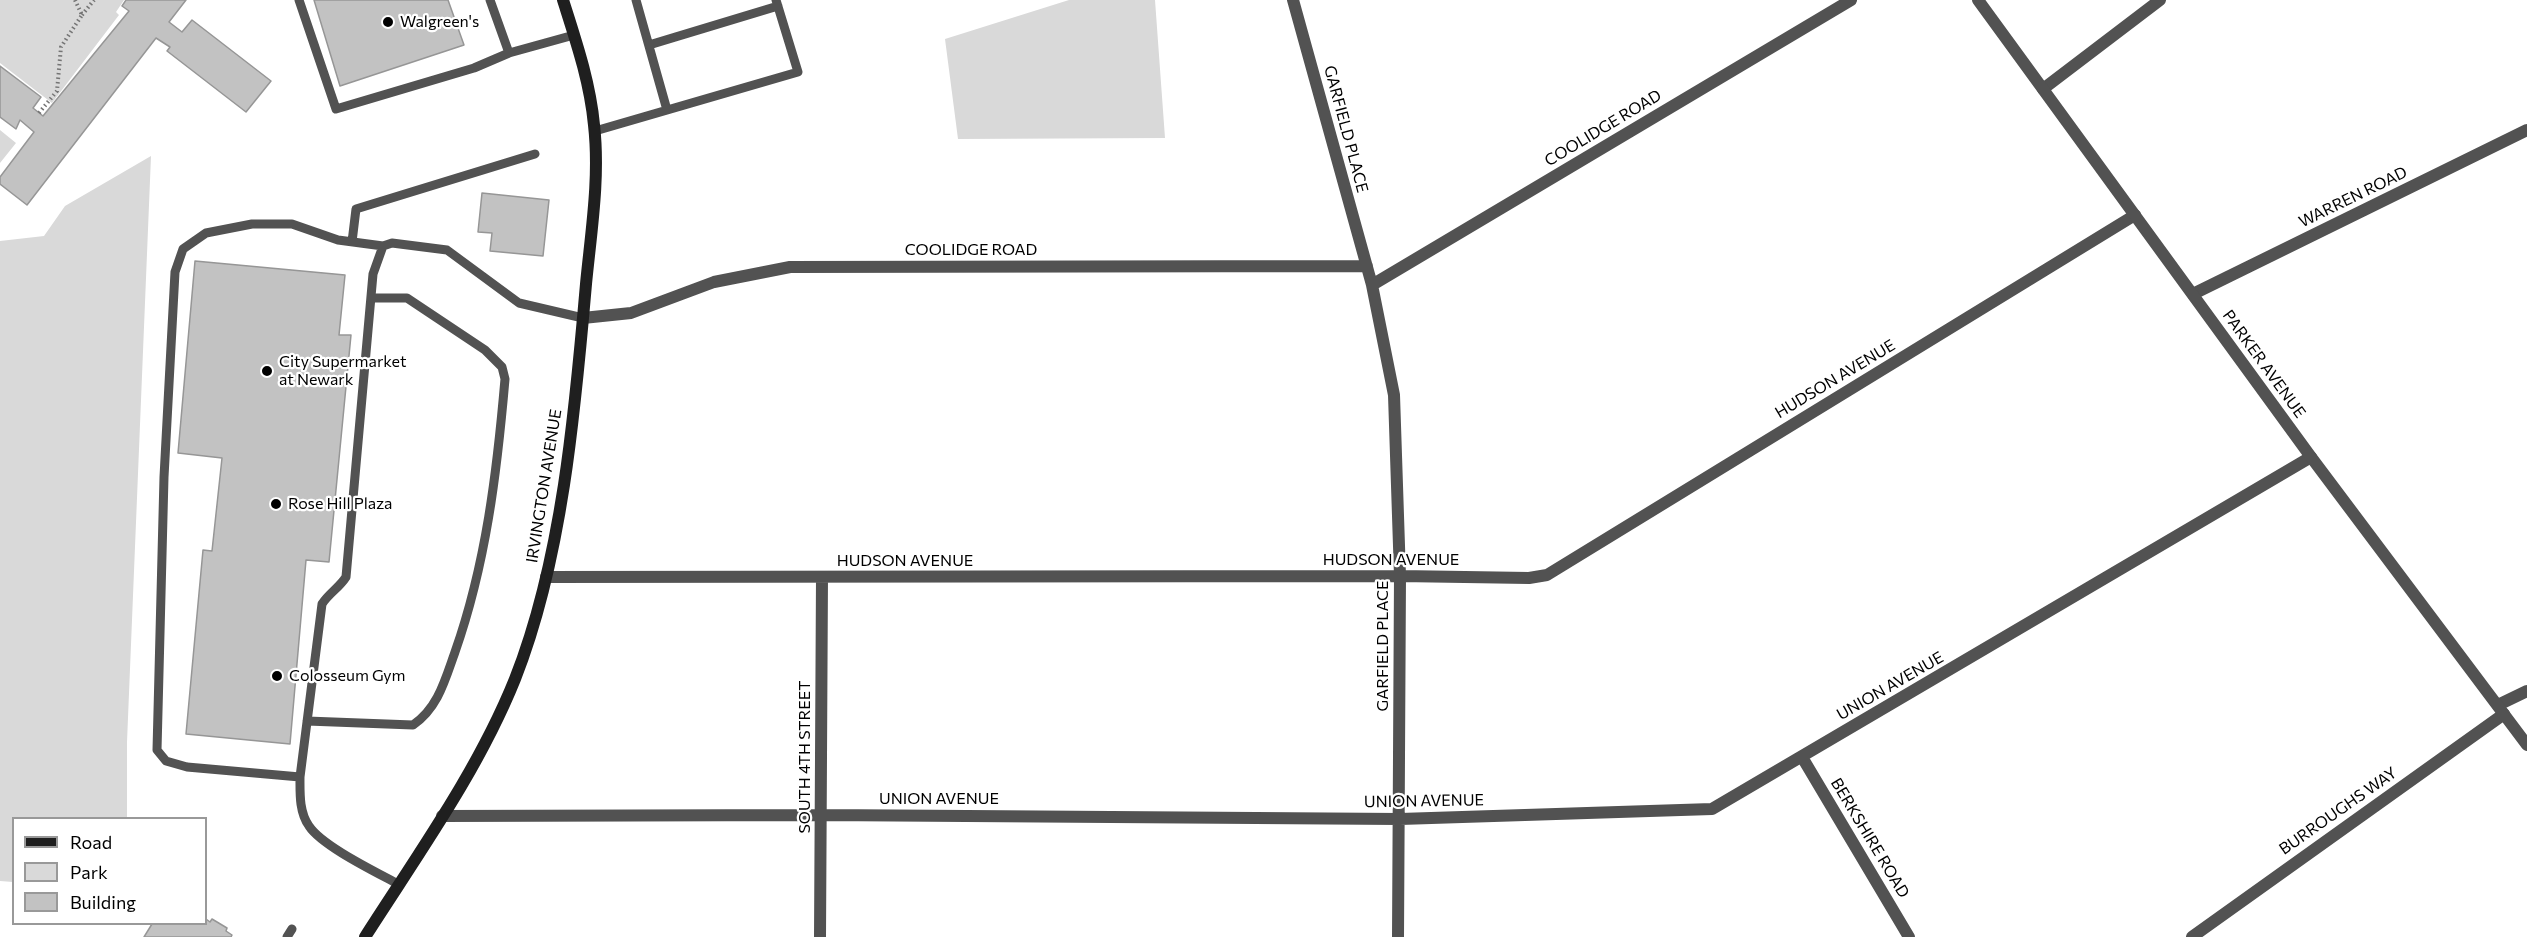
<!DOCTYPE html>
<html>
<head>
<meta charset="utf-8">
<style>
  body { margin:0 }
  #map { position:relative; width:2527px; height:937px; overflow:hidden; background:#fff; font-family:Commissioner,sans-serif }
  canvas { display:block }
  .legend { position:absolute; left:12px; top:817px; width:195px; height:108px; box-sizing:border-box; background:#fff; border:2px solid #999; margin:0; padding:8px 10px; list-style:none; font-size:18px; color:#000 }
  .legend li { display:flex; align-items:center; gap:12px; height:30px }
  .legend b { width:30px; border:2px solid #999 }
</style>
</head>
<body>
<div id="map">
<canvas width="2527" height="937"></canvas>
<ul class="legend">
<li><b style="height:8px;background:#1f1f1f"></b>Road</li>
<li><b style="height:16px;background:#d9d9d9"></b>Park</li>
<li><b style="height:16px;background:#c2c2c2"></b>Building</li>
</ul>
</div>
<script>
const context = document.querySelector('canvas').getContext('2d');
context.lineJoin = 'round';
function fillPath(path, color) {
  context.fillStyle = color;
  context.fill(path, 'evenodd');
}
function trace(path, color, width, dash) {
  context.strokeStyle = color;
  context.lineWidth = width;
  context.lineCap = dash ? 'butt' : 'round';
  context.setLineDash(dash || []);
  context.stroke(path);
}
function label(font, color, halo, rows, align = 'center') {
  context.font = font + ' Commissioner,sans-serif';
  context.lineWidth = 4.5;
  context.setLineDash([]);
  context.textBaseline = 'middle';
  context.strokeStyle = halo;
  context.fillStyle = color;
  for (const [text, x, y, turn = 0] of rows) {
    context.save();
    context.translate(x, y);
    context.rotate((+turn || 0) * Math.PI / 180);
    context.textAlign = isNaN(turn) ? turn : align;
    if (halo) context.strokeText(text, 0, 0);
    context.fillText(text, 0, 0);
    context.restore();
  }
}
fillPath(new Path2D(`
  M 0,0 L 124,0 L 116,12 L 119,15 L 52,103 L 0,63 Z
  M 1069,0 L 1155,0 L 1165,138 L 958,139 L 945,39 Z
  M 0,130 L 16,143 L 0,163 Z
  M 151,156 L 127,742 L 127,818 L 14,818 L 13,882 L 0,881 L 0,241 L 44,236 L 65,206 Z`), '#d9d9d9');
const building = new Path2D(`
  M 126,0 L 186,0 L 169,22 L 182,32 L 192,20 L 271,81 L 246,112 L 167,51 L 170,47 L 156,38 L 27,205 L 0,184 L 0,177 L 34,132 L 20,120 L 16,129 L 0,117 L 0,66 L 41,97 L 33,108 L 43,116 L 129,11 L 122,6 Z
  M 314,0 L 448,0 L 464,45 L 340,86 Z
  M 482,193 L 549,200 L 543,256 L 490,251 L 492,233 L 478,232 Z
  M 195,261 L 345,275 L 339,335 L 351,335 L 329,562 L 306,560 L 290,744 L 186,734 L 203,550 L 212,551 L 222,458 L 178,453 Z
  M 206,919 L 210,922 L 212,919 L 227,928 L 226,931 L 232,935 L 231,937 L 144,937 L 152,924 L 206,924 Z`);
fillPath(building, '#c2c2c2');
trace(building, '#969696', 1.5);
trace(new Path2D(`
  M 82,15 L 94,0
  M 39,113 L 57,91 L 61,47 L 82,15 L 75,0`), '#747474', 4, [1.5, 3]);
trace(new Path2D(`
  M 299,0 L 336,109 L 474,68 L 509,53 L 574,35
  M 490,0 L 509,53
  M 636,0 L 667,110
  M 649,45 L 778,6
  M 595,131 L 798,72 L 776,0
  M 352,242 L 356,209 L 535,154
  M 307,721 L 413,725 C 438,708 445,680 455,652 C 486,564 497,472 505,379 L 502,367 L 485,350 L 407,298 L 371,298
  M 300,777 L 187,767 L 166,761 L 157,750 L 164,477 L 175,272 L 183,249 L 206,233 L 252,224 L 292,224 L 338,240 L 383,246
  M 398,884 C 376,872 322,846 309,826 C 299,812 300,793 300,777 L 322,604 C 329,593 339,588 346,577 L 373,274 L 383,246 L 392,243 L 447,250 L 519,303 L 583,318
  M 287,937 L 292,929`), '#525252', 9);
trace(new Path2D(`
  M 1293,0 L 1372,285 L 1394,395 L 1400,576 L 1398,937
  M 2043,89 L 2160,0
  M 1372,285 L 1851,0
  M 2193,294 L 2527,130
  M 583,318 L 631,313 L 714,282 L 790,267 L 1367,266
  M 546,577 L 1400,576 L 1529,578 L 1547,575 L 2135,215
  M 2498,705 L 2527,691
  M 1802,757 L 1909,937
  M 442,816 L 822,815 L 1400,819 L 1712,809 L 2311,457
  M 820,937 L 822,577
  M 2192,937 L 2504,714`), '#525252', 12);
trace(new Path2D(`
  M 1978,0 L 2311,457 L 2527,745`), '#525252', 12);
trace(new Path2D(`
  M 365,937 C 418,854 478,771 515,679 C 562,560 575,412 586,284 C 591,232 600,178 594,125 C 590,82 576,41 563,0`), '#1f1f1f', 12);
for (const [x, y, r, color] of [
  [388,22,6,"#000"],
  [267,371,6,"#000"],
  [276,504,6,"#000"],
  [277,676,6,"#000"]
]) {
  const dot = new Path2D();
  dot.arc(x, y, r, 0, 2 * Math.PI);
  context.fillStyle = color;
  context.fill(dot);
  trace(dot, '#fff', 2);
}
label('16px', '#000', '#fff', [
  ["Walgreen's",400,22],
  ["City Supermarket",279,362],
  ["at Newark",279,380],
  ["Rose Hill Plaza",288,504],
  ["Colosseum Gym",289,676]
], 'left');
label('16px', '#000', '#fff', [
  ["COOLIDGE ROAD",1603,128,-31],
  ["GARFIELD PLACE",1346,129,75],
  ["WARREN ROAD",2353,197,-26],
  ["COOLIDGE ROAD",971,250],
  ["PARKER AVENUE",2264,364,54],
  ["HUDSON AVENUE",1835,379,-31],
  ["IRVINGTON AVENUE",544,486,-81],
  ["HUDSON AVENUE",1391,560],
  ["HUDSON AVENUE",905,561],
  ["GARFIELD PLACE",1383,646,-90],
  ["UNION AVENUE",1890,686,-30],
  ["SOUTH 4TH STREET",805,757,-90],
  ["UNION AVENUE",939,799],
  ["UNION AVENUE",1424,801,-1],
  ["BURROUGHS WAY",2338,811,-35],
  ["BERKSHIRE ROAD",1870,838,59]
]);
</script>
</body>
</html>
